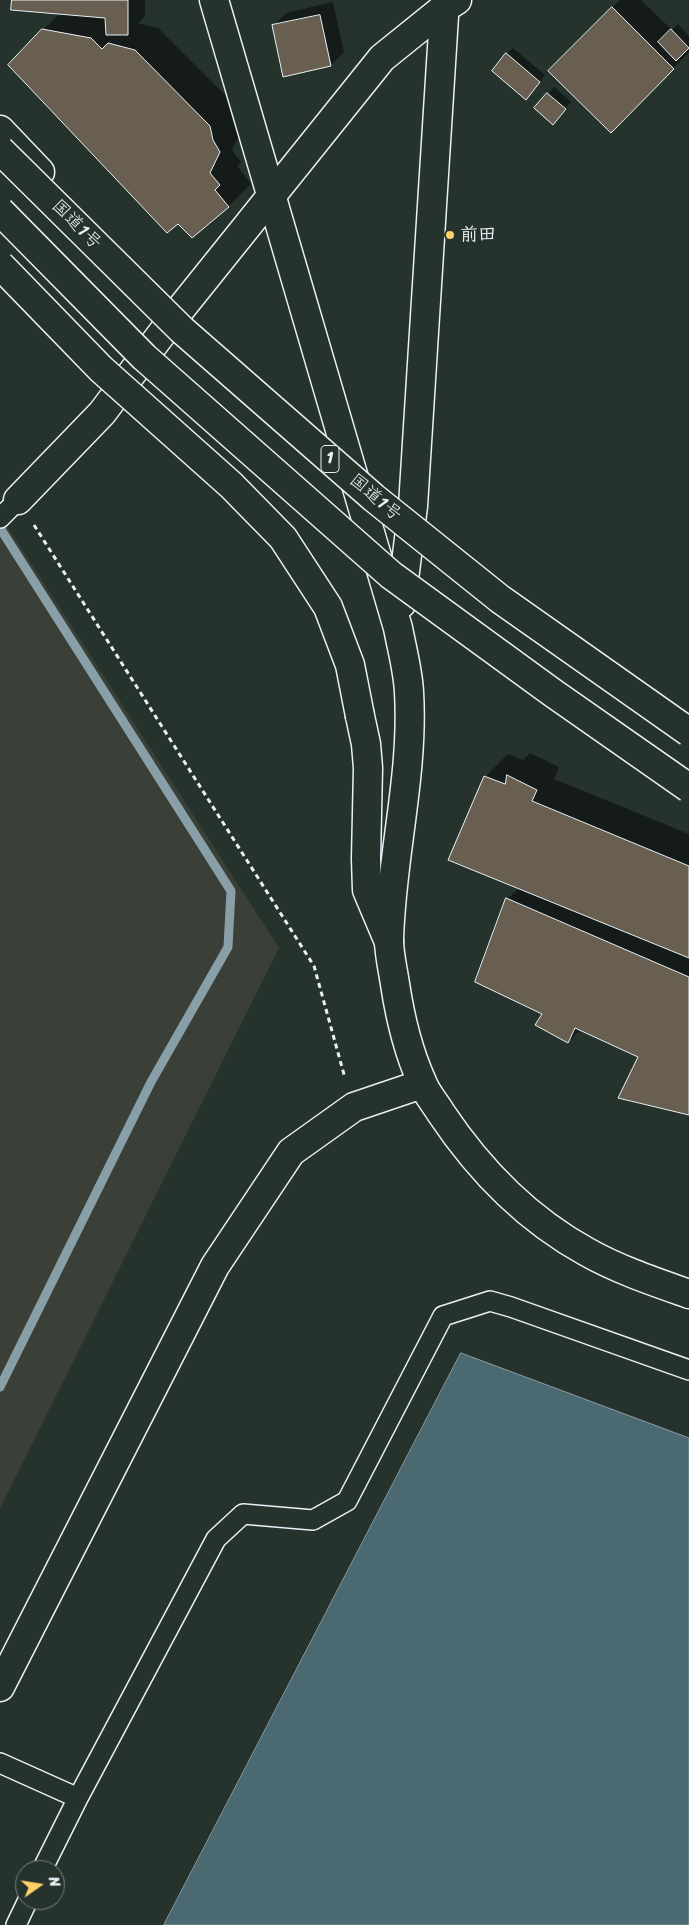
<!DOCTYPE html>
<html>
<head>
<meta charset="utf-8">
<style>
  body { margin:0 }
  #map { position:relative; width:689px; height:1925px; overflow:hidden; background:#26332d; font-family:Sriracha,sans-serif }
  canvas { display:block }
  .north { position:absolute; left:15px; top:1860px; width:50px; height:50px; box-sizing:border-box; background:#26332d; border:1px solid #747f7e; border-radius:50%; rotate:77deg; font-size:14px; font-weight:700; line-height:20px; text-align:center; color:#e8f1f8 }
  .north::after { content:''; display:block; margin:auto; width:18px; height:22px; background:#ffd166; clip-path:polygon(50% 0,100% 100%,50% 72%,0 100%) }
</style>
</head>
<body>
<div id="map">
<canvas width="689" height="1925"></canvas>
<div class="north">N</div>
</div>
<script>
const context = document.querySelector('canvas').getContext('2d');
context.lineJoin = 'round';
function fillPath(path, color) {
  context.fillStyle = color;
  context.fill(path, 'evenodd');
}
function trace(path, color, width, dash) {
  context.strokeStyle = color;
  context.lineWidth = width;
  context.lineCap = dash ? 'butt' : 'round';
  context.setLineDash(dash || []);
  context.stroke(path);
}
function label(font, color, halo, rows, align = 'center') {
  context.font = font + ' Sriracha,"Klee One",sans-serif';
  context.lineWidth = 5;
  context.setLineDash([]);
  context.textBaseline = 'middle';
  context.strokeStyle = halo;
  context.fillStyle = color;
  for (const [text, x, y, turn = 0] of rows) {
    context.save();
    context.translate(x, y);
    context.rotate((+turn || 0) * Math.PI / 180);
    context.textAlign = isNaN(turn) ? turn : align;
    if (halo) context.strokeText(text, 0, 0);
    context.fillText(text, 0, 0);
    context.restore();
  }
}
fillPath(new Path2D(`
  M 0,515 L 279,948 L 0,1508 Z`), '#3a4038');
const water = new Path2D(`
  M 461,1353 L 689,1438 L 689,1925 L 164,1925 Z`);
fillPath(water, '#4a6971');
trace(water, '#899fa7', 1);
fillPath(new Path2D(`
  M 13,0 L 145,0 L 145,16 L 138,23 L 158,28 L 233,103 L 242,129 L 232,150 L 241,162 L 237,166 L 251,184 L 228,207 L 43,30 L 60,13 Z
  M 620,0 L 641,0 L 672,30 L 678,24 L 689,36 L 689,52 L 611,131 L 550,71 Z
  M 333,2 L 344,52 L 331,65 L 273,26 L 286,13 Z
  M 513,48 L 545,75 L 532,92 L 507,54 Z
  M 554,87 L 571,102 L 559,117 L 548,94 Z
  M 530,753 L 559,767 L 554,779 L 689,834 L 689,1114 L 640,1056 L 581,1029 L 568,1042 L 544,1013 L 507,899 L 519,888 L 485,777 L 508,754 L 523,760 Z`), '#0007');
trace(new Path2D(`
  M 0,528 L 231,891 L 228,947 L 151,1082 L 0,1387`), '#899fa7', 9);
const building = new Path2D(`
  M 12,0 L 128,0 L 128,35 L 106,35 L 105,18 L 11,10 Z
  M 612,7 L 674,69 L 611,133 L 548,71 Z
  M 320,15 L 331,66 L 283,77 L 272,25 Z
  M 42,29 L 91,38 L 102,49 L 108,43 L 135,50 L 210,126 L 213,140 L 220,152 L 210,173 L 220,185 L 215,190 L 229,207 L 192,238 L 178,224 L 167,233 L 8,65 Z
  M 671,29 L 689,48 L 676,61 L 658,42 Z
  M 506,53 L 540,82 L 526,100 L 492,71 Z
  M 547,93 L 566,109 L 553,125 L 534,108 Z
  M 507,775 L 537,790 L 532,801 L 689,866 L 689,958 L 448,860 L 484,776 L 505,784 Z
  M 506,898 L 689,977 L 689,1115 L 618,1098 L 638,1057 L 575,1028 L 568,1043 L 535,1025 L 542,1014 L 475,982 Z`);
fillPath(building, '#685f51');
trace(building, '#e8f1f8', 1);
const service = new Path2D(`
  M 0,518 L 18,500
  M 0,1763 L 78,1798
  M 42,1870 L 78,1798 L 216,1539 L 243,1514 L 313,1520 L 347,1501 L 443,1316 L 490,1301 L 511,1307 L 689,1370
  M 16,1925 L 28,1900`);
const minor = new Path2D(`
  M 0,130 L 40,172
  M 18,500 L 102,413 L 175,316 L 382,58 L 444,8 L 457,0`);
const tertiary = new Path2D(`
  M 214,0 L 398,628 C 402,649 408,671 409,692 C 414,775 391,857 389,940 C 389,954 393,970 395,984 C 400,1017 408,1051 422,1082 C 426,1093 435,1103 441,1113 C 479,1170 527,1219 587,1252 C 619,1270 655,1282 689,1294
  M 401,604 L 413,506 L 445,0
  M 0,1687 L 215,1266 L 291,1152 L 354,1107 L 422,1084`);
const trunk = new Path2D(`
  M 360,716 L 366,744 L 368,768 L 366,859 L 367,890 L 389,942`);
trace(service, '#e8f1f8', 22);
trace(minor, '#e8f1f8', 31);
trace(tertiary, '#e8f1f8', 31);
trace(trunk, '#e8f1f8', 31);
trace(new Path2D(`
  M 34,525 L 314,966 L 345,1078`), '#e8f1f8', 3, [5, 4]);
trace(service, '#26332d', 19);
trace(minor, '#26332d', 28);
trace(tertiary, '#26332d', 28);
trace(trunk, '#26332d', 28);
const trunkBridge = new Path2D(`
  M 0,150 L 182,330 L 374,498 L 500,599 L 689,732
  M 0,211 L 144,357 L 391,575 L 553,693 L 689,788
  M 0,265 L 101,369 L 231,485 L 283,538 L 328,607 L 350,665 L 360,716`);
trace(trunkBridge, '#e8f1f8', 31, []);
trace(trunkBridge, '#26332d', 28);
for (const [x, y, r, color] of [
  [450,235,5,"#ffd166"]
]) {
  const dot = new Path2D();
  dot.arc(x, y, r, 0, 2 * Math.PI);
  context.fillStyle = color;
  context.fill(dot);
  trace(dot, '#26332d', 2);
}
for (const [x, y, w] of [
  [330,459,18]
]) {
  const box = new Path2D();
  box.roundRect(x - w / 2, y - 13.5, w, 27, 4);
  context.fillStyle = '#26332d';
  context.fill(box);
  trace(box, '#e8f1f8', 1);
}
label('bold 16px', '#e8f1f8', null, [
  ["1",330,459]
]);
label('18px', '#e8f1f8', '#26332d', [
  ["国道1号",76,225,45],
  ["国道1号",375,498,40]
]);
label('bold 18px', '#e8f1f8', '#26332d', [
  ["前田",460,235]
], 'left');
</script>
</body>
</html>
